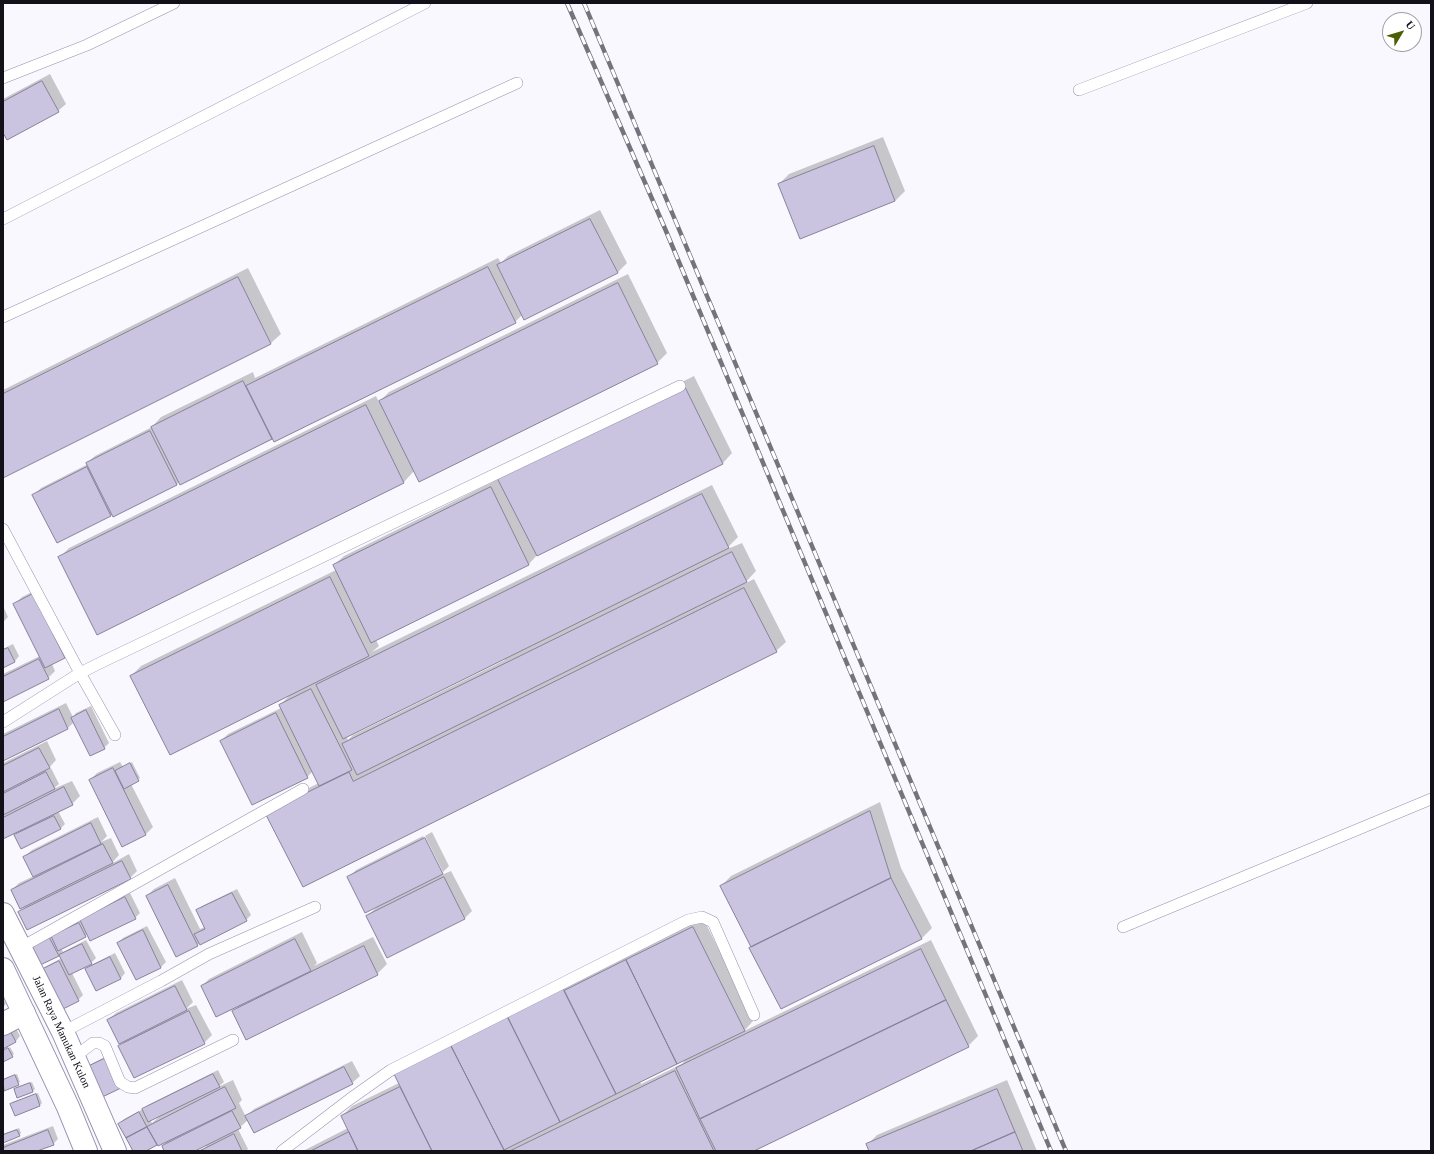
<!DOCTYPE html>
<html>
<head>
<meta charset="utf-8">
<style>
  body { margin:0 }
  #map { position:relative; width:1434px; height:1154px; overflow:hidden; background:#f9f8fe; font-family:"Times New Roman",serif }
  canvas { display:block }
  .frame { position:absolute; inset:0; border:4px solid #121019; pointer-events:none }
  .north { position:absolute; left:1382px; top:12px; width:40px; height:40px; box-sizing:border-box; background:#fff; border:1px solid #a09fa3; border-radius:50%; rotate:52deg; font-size:11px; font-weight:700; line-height:16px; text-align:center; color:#121019 }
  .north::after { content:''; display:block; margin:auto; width:14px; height:18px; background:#4a5e05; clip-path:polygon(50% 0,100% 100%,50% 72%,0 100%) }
</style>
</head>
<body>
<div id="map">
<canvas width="1434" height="1154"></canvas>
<div class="frame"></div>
<div class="north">U</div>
</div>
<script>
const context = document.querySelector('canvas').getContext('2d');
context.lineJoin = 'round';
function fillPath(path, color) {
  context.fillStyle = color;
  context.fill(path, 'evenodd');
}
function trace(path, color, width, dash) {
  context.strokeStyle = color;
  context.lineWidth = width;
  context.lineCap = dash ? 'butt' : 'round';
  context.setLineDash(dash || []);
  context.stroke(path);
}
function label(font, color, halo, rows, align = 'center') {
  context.font = font + ' "Times New Roman",serif';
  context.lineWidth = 3;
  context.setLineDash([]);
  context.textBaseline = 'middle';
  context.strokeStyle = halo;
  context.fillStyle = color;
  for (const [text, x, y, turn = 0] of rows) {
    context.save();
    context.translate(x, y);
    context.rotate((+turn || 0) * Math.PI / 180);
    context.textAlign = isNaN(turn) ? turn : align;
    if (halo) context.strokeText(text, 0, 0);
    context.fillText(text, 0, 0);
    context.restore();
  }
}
fillPath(new Path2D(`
  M 50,74 L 66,104 L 58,111 L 3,134 L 3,99 Z
  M 883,137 L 905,191 L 895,201 L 800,238 L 779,184 L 789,174 Z
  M 600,210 L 627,263 L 617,273 L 523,314 L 515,322 L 180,484 L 179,482 L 176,485 L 111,515 L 34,495 L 41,488 L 88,464 L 87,463 L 95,456 L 152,427 L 161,417 L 253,372 L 255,378 L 498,258 L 501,263 L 508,256 Z
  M 248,268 L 281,334 L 271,343 L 3,476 L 3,390 Z
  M 628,274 L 667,353 L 657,363 L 414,471 L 404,482 L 97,634 L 59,558 L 69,548 L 376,396 L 379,402 L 389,392 Z
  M 694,376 L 732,453 L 723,463 L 538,554 L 529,564 L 376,640 L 379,646 L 372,652 L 712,485 L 738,537 L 725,550 L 742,543 L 756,571 L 744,584 L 754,579 L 786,642 L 776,651 L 304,886 L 276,804 L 319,783 L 313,771 L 307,777 L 221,741 L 228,734 L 281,708 L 280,705 L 291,694 L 131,676 L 141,666 L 336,570 L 334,565 L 344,556 L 499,479 L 508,468 ZM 504,658 L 505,660 L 353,735 L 348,740 L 346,736 Z
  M 40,588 L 72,650 L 64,657 L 52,664 L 55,671 L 48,678 L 3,701 L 3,674 L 40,656 L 15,604 L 22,597 Z
  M 3,606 L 8,617 L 3,622 Z
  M 13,644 L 19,656 L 15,661 L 3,667 L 3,649 Z
  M 66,703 L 73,717 L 76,713 L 91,706 L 109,743 L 104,748 L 74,722 L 68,728 L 3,760 L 3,734 Z
  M 47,741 L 56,760 L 47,770 L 51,768 L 59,784 L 53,789 L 72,781 L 80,796 L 72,804 L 58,811 L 65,824 L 60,829 L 16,835 L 22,829 L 3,838 L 3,763 Z
  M 120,762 L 123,767 L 132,762 L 140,778 L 131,784 L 153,827 L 146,834 L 90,780 L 97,773 Z
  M 880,802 L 901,868 L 932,928 L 922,938 L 782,1008 L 750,948 L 752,947 L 721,886 L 731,876 Z
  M 98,817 L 107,836 L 101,842 L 111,838 L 119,855 L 111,864 L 129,854 L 137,871 L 130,878 L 20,912 L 28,904 L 12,890 L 19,883 L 34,876 L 24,857 L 32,850 Z
  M 432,832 L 449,866 L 439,876 L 451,871 L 472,911 L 464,919 L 367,916 L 378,906 L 349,877 L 356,870 L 423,836 L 440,872 L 443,872 L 425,836 Z
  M 175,878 L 200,929 L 205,927 L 197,911 L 202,906 L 237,889 L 251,915 L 246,920 L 177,955 L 147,896 L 154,889 Z
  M 130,893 L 140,913 L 135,918 L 88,934 L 85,936 L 61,948 L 63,952 L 86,940 L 96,958 L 91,963 L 72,973 L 83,995 L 78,1000 L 41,971 L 45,967 L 62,958 L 59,954 L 58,955 L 30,947 L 86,915 Z
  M 703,918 L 754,1020 L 744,1031 L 931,940 L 978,1036 L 968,1046 L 752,1151 L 303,1151 L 348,1128 L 342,1116 L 352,1106 L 399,1083 L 394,1072 ZM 686,1059 L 682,1064 L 641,1084 L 640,1082 Z
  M 147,926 L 166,962 L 161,967 L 136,979 L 118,943 L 123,938 Z
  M 302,932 L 317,963 L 314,966 L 373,937 L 387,964 L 377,974 L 233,1011 L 240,1005 L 202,986 L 209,979 Z
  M 115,953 L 125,973 L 121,978 L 96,990 L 86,970 L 91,965 Z
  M 182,980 L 193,1002 L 186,1009 L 196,1005 L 212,1035 L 204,1043 L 119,1047 L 126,1040 L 108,1020 L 116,1013 Z
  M 3,998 L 6,1004 L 3,1007 Z
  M 13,1023 L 20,1036 L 16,1041 L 3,1048 Z
  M 10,1047 L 14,1054 L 3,1061 L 3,1051 Z
  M 111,1054 L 125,1082 L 87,1066 Z
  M 352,1061 L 360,1076 L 352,1083 L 248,1120 L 238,1129 L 248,1149 L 246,1151 L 197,1151 L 206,1147 L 205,1145 L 193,1151 L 165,1151 L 163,1146 L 168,1140 L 157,1144 L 144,1151 L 134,1151 L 120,1124 L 124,1119 L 145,1108 L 148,1105 L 218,1070 L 224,1082 L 218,1087 L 233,1080 L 242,1100 L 239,1103 L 246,1117 L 254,1109 ZM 159,1117 L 152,1123 L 150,1120 Z
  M 17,1074 L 20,1082 L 5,1089 L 3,1079 Z
  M 1007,1080 L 1037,1151 L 870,1151 L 868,1144 L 877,1135 Z
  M 32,1082 L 35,1089 L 33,1091 L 18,1096 L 15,1090 L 17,1087 Z
  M 38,1093 L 42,1103 L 40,1105 L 15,1114 L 11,1104 L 13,1102 Z
  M 53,1126 L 58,1139 L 53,1144 L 34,1151 L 3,1151 L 3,1145 Z
  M 19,1128 L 21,1133 L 19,1136 L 3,1142 L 3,1134 Z`), '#0003');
const building = new Path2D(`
  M 42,81 L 59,112 L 7,140 L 3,133 L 3,102 Z
  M 874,146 L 895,201 L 800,239 L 778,184 Z
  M 590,219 L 618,273 L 524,320 L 497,265 Z
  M 488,267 L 516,323 L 274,442 L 246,386 Z
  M 238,277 L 271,344 L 3,478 L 3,394 Z
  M 618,283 L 658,364 L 419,482 L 379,401 Z
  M 243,381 L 272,439 L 180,485 L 151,427 Z
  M 684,385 L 723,464 L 537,556 L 497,478 Z
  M 366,405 L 404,483 L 97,635 L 58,557 Z
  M 150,431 L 177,485 L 113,517 L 86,463 Z
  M 87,467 L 111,516 L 57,543 L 32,495 Z
  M 491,487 L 529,565 L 371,643 L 333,565 Z
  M 702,494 L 729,548 L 343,739 L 316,685 Z
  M 732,552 L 747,582 L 357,775 L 342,744 Z
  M 330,577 L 369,656 L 170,755 L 130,676 Z
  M 744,588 L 777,652 L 303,887 L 265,813 L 349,772 L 353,781 Z
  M 33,594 L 65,658 L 45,668 L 13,604 Z
  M 8,648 L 15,662 L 3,668 L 3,650 Z
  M 39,659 L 49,679 L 3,702 L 3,677 Z
  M 311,689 L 352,770 L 319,786 L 279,705 Z
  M 59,709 L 68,729 L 3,761 L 3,737 Z
  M 86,710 L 105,749 L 90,756 L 71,718 Z
  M 276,713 L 308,778 L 252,805 L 220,741 Z
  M 39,748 L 50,768 L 3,792 L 3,766 Z
  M 130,763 L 139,781 L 124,789 L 115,771 Z
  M 113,768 L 146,835 L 122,847 L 89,780 Z
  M 46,772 L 55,789 L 3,815 L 3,794 Z
  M 64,787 L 73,805 L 3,839 L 3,818 Z
  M 870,811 L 891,878 L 751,947 L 720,886 Z
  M 54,816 L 61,829 L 21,849 L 14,835 Z
  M 91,823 L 101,844 L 33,877 L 23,857 Z
  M 425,838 L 443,874 L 365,913 L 347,877 Z
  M 103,844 L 113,863 L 20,909 L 11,890 Z
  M 122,861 L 131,879 L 27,930 L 18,912 Z
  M 444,877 L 465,919 L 387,958 L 366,916 Z
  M 891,878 L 922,939 L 781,1009 L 749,948 Z
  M 168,885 L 198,946 L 176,957 L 146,896 Z
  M 232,893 L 247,921 L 200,945 L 194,934 L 205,929 L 196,910 Z
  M 125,897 L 136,919 L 90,941 L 80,920 Z
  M 79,923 L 86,937 L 58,951 L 51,936 Z
  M 693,927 L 745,1031 L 677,1064 L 626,960 Z
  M 143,930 L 161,968 L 136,980 L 117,943 Z
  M 49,937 L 59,956 L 38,966 L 29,947 Z
  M 295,939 L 311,971 L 216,1017 L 201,986 Z
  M 82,944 L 92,964 L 69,975 L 59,955 Z
  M 364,946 L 378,975 L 246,1040 L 232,1011 Z
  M 921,949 L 946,1000 L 700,1119 L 676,1068 Z
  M 110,957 L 121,979 L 96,991 L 85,969 Z
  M 626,960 L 677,1064 L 616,1094 L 564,991 Z
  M 59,961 L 79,1001 L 59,1011 L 39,971 Z
  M 175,986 L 187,1010 L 119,1044 L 107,1020 Z
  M 563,988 L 616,1094 L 560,1122 L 507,1016 Z
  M 946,1000 L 969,1047 L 754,1151 L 716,1151 L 700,1119 Z
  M 189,1011 L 205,1044 L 134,1078 L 118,1046 Z
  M 507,1016 L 560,1122 L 504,1150 L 450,1044 Z
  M 8,1027 L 16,1042 L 3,1049 L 3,1029 Z
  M 450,1044 L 504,1150 L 502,1151 L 432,1151 L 393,1072 Z
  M 8,1048 L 13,1057 L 3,1062 L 3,1051 Z
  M 106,1058 L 121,1088 L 96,1100 L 81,1070 Z
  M 344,1067 L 353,1084 L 254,1133 L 245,1116 Z
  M 675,1071 L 714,1151 L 510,1151 Z
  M 213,1074 L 220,1087 L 148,1122 L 142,1109 Z
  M 15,1075 L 19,1085 L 4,1091 L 3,1080 Z
  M 30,1083 L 33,1092 L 17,1098 L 14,1089 Z
  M 225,1087 L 236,1108 L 158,1146 L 147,1127 Z
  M 400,1087 L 432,1151 L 358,1151 L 341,1116 Z
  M 997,1089 L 1015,1132 L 971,1151 L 869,1151 L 866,1144 Z
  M 36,1094 L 40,1106 L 15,1116 L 10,1104 Z
  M 232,1111 L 241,1128 L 195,1151 L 164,1151 L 162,1146 Z
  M 139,1112 L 147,1127 L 126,1138 L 118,1124 Z
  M 147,1127 L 157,1145 L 146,1151 L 133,1151 L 126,1138 Z
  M 17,1130 L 20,1136 L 3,1143 L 3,1135 Z
  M 48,1130 L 54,1145 L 37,1151 L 3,1151 L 3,1148 Z
  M 349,1132 L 358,1151 L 311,1151 Z
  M 1015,1132 L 1023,1151 L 971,1151 Z
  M 234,1134 L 242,1151 L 200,1151 Z`);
fillPath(building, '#cac4e0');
trace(building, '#87819b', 1);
const service = new Path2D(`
  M 3,78 L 87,45 L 174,3
  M 1079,90 L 1307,3
  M 3,219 L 425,3
  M 3,317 L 517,83
  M 3,529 L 80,673 L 115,735
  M 3,722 L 80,673 L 102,662 L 680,386
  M 1123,927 L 1431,799
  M 20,948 L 303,789
  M 63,1032 L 161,981 L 209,954 L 315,907
  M 73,1058 L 93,1043 L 99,1043 L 105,1046 L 120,1082 L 128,1087 L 135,1088 L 233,1040
  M 282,1151 L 350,1099 L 391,1070 L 688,920 L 702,917 L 713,922 L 754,1015`);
const minor = new Path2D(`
  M 3,1024 L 24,1013`);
const secondary = new Path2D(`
  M 3,914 L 63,1032 L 115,1151
  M 3,969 L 68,1107 L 86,1151`);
trace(service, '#9892ad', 12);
trace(minor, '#9892ad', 24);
trace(secondary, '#9892ad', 24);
trace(service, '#fff', 11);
trace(minor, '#fff', 22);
trace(secondary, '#fff', 22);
const rail = new Path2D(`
  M 567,3 L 666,231 L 1051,1151
  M 584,3 L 1066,1151`);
trace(rail, '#75747c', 4.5);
trace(rail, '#fff', 3, [9]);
label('11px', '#121019', '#fff', [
  ["Jalan Raya Manukan Kulon",61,1032,65]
]);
</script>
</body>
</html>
